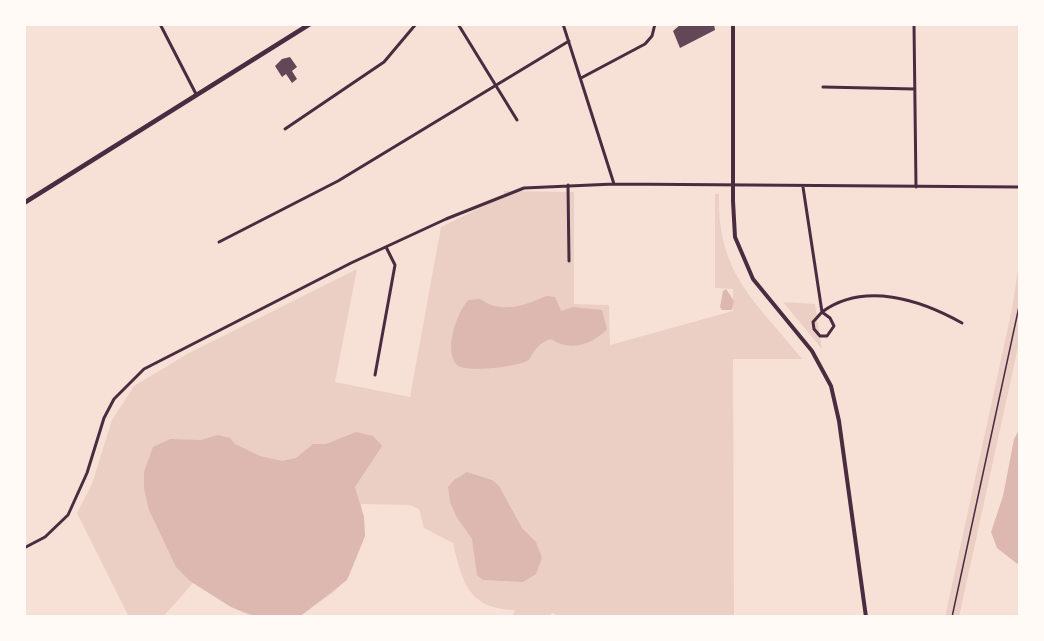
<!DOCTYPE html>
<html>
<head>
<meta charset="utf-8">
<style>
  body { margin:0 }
  #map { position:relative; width:1044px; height:641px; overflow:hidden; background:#f7e1d7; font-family:Ubuntu,sans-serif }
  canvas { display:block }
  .frame { position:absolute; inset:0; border:26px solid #fffaf5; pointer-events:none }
</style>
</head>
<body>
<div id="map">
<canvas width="1044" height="641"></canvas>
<div class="frame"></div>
</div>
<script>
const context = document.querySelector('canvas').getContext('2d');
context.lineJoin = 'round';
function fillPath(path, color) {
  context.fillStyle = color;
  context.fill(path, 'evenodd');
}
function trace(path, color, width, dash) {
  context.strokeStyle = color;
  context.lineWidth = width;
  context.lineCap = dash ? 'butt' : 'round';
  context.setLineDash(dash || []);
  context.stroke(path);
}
fillPath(new Path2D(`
  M 504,191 L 574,192 L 574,304 L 609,305 L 610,345 L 733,311 L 733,289 L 715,288 L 715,194 L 719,194 C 717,275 756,301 802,359 L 733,359 L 734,617 L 562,617 L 552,613 L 549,617 L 512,617 L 515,610 C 468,609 462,581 453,543 L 424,528 L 419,509 L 410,505 L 361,504 L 365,536 L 349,576 L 335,591 L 299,617 L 257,617 L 246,614 L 231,607 L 193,583 L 163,617 L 129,617 L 77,513 L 92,484 L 112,420 L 134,386 L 189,353 L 357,269 L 335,382 L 410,397 L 441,227 L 504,196 Z
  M 1020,257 L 1020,338 L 959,617 L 945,617 L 1012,309 Z
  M 783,302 L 815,304 L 822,349 Z`), '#ebcfc5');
fillPath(new Path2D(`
  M 726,289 L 734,301 L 732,310 L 722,310 L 720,307 L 723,291 Z
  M 546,296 L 555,297 L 561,311 L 573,307 L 602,310 L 607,329 C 592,345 570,352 551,339 C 540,342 534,350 529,360 C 518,367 465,373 457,365 C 443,350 457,313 468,300 L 480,299 C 501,314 524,306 546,296 Z
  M 1020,428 L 1020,566 L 997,548 L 991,532 L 1003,496 L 1014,439 Z
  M 356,432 L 373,436 L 382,446 L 355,487 L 364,517 L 365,536 L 347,580 L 299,617 L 257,617 L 231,607 L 190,581 L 176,567 L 149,510 L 144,489 L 144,472 L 153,447 L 170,439 L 201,440 L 218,435 L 230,438 L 235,444 L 260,456 L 282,461 L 296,458 L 313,444 L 326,444 Z
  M 467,472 L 492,480 L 499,486 L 522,528 L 536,542 L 542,558 L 536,574 L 523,582 L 483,580 L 477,575 L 472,539 L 456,516 L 450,502 L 448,487 L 454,480 Z`), '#dcb8b0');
fillPath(new Path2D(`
  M 681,24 L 714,24 L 715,30 L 680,48 L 673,31 Z
  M 290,57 L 297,67 L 292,71 L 297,79 L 292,83 L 286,74 L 282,77 L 275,66 L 282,59 Z`), '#644757');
trace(new Path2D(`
  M 952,617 L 1020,302`), '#4a2c40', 1.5);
trace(new Path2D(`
  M 160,24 L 196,94
  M 458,24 L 517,120
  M 563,24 L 614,184
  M 914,24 L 916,187
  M 581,78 L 645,44 L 652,36 L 655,24
  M 823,87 L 915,89
  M 285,129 L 384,62 L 416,24
  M 568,185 L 569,261
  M 803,187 L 822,312 L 813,322 L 814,329 L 820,336 L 827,336 L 834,326 L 830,318 L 822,312 C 864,281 921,300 962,323
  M 219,242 L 338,181 L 569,41
  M 375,375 L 395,265 L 386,247
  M 24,548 L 45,537 L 68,515 L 87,473 L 104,418 L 114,399 L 144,369 L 351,263 L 446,219 L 524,188 L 614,184 L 1020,187`), '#4a2c40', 3);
trace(new Path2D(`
  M 733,24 L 733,201 L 735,237 L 753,279 L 812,351 L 831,386 L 839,421 L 866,617`), '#4a2c40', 4);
trace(new Path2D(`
  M 24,203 L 310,24`), '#4a2c40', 4.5);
</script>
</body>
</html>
